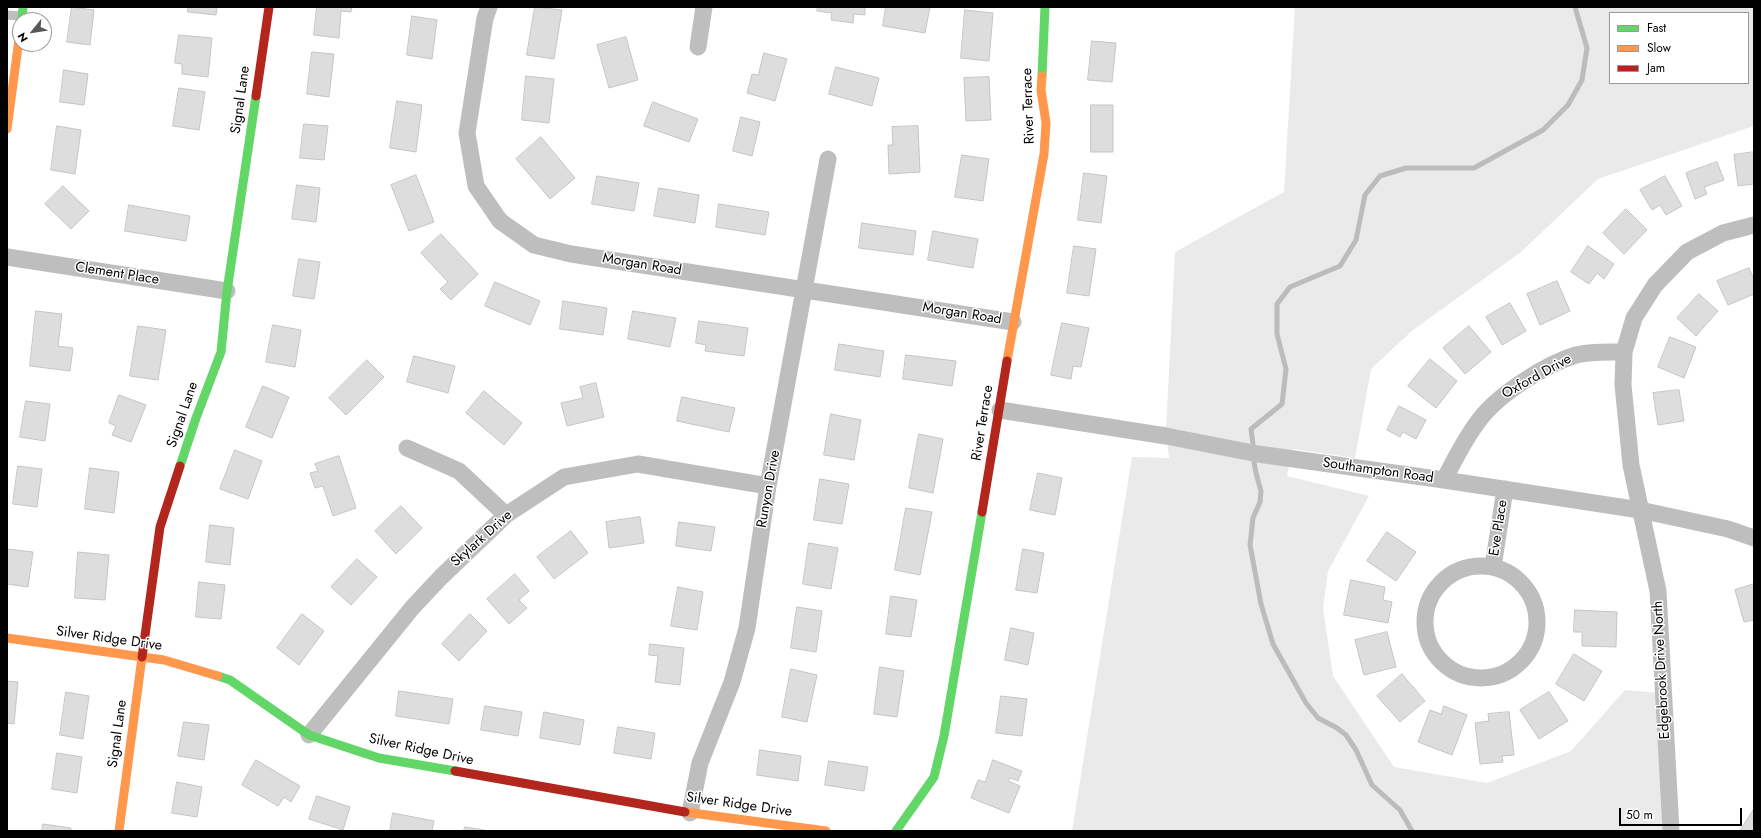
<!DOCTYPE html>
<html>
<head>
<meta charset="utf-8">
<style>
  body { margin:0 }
  #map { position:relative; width:1761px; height:838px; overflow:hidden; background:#fff; font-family:Jost,sans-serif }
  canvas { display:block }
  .frame { position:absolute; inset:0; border:8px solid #000; pointer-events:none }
  .legend { position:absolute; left:1609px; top:12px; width:140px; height:72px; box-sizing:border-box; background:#fff; border:1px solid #999; margin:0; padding:5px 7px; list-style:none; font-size:12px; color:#000 }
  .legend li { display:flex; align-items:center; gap:8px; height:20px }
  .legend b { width:20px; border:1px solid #999 }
  .north { position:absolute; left:12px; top:12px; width:40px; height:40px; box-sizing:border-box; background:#fff; border:1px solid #999; border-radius:50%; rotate:240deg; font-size:11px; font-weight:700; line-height:16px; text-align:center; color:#000 }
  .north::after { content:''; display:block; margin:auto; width:14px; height:18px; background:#595959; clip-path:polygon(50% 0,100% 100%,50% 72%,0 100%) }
  .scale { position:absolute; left:1619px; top:808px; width:123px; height:18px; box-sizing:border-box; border:2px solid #000; border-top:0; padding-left:5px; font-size:12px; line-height:14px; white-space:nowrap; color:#000; -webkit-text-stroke:3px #fff; paint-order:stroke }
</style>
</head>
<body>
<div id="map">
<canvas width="1761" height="838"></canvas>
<div class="frame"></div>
<ul class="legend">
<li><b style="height:5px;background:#63d668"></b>Fast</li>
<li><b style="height:5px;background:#ff974d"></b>Slow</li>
<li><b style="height:5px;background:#b3261e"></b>Jam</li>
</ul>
<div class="north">N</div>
<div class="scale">50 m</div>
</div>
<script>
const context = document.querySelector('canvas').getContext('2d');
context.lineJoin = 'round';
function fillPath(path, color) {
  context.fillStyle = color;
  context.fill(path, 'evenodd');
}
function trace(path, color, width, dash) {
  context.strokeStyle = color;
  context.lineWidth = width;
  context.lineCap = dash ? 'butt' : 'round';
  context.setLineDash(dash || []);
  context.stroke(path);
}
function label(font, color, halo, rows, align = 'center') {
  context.font = font + ' Jost,sans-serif';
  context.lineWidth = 3;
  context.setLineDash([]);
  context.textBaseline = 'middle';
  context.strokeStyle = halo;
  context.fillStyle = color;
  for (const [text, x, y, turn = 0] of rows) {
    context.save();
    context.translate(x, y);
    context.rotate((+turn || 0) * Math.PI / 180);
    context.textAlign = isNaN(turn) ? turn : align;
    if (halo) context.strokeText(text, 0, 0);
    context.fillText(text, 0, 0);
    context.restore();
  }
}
fillPath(new Path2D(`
  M 1295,7 L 1754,7 L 1754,126 L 1598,179 L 1521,252 L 1413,330 L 1371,369 L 1355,458 L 1293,449 L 1287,476 L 1369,496 L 1328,571 L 1323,608 L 1333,676 L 1394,767 L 1487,783 L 1571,751 L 1625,690 L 1671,694 L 1671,831 L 1072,831 L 1132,457 L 1169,458 L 1166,430 L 1175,252 L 1284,192 ZM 1610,13 L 1748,13 L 1748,83 L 1610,83 Z`), '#eaeaea');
trace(new Path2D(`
  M 1253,444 L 1251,429 L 1282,404 L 1286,369 L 1277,334 L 1277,304 L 1290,287 L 1340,266 L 1356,240 L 1365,195 L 1380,176 L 1406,168 L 1474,168 L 1543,130 L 1568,105 L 1582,80 L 1587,48 L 1575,7
  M 1254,462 L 1256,473 L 1261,491 L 1260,502 L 1253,518 L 1250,545 L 1261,604 L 1273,644 L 1306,703 L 1318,718 L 1337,728 L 1346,735 L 1356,750 L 1372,785 L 1400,810 L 1412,831`), '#bcbcbc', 5);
const building = new Path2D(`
  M 72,7 L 94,10 L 90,45 L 67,42 Z
  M 188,7 L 217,7 L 216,15 L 188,12 Z
  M 317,7 L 352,7 L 351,12 L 341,11 L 339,38 L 314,35 Z
  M 535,7 L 562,10 L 554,59 L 527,55 Z
  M 818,7 L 865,7 L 865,15 L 854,14 L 853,23 L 831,20 L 832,13 L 817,11 Z
  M 886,7 L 930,7 L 925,33 L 883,26 Z
  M 965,10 L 993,13 L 989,61 L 961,58 Z
  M 412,16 L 437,20 L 432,59 L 407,55 Z
  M 179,35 L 212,38 L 208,77 L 182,74 L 182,64 L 175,63 Z
  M 626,37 L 638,80 L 609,88 L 597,45 Z
  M 1092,41 L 1116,43 L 1112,82 L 1088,80 Z
  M 312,52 L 334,54 L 329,97 L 307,94 Z
  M 764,53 L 787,59 L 775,101 L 747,93 L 752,74 L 758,75 Z
  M 836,67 L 879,78 L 872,106 L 829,94 Z
  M 64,70 L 88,74 L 84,105 L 60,102 Z
  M 526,76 L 554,79 L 549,123 L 522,120 Z
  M 989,77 L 991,120 L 966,121 L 964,78 Z
  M 179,88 L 205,92 L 199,130 L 173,126 Z
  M 397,101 L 422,105 L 416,152 L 390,148 Z
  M 653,102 L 698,119 L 689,142 L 644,126 Z
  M 1091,105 L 1113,105 L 1113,152 L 1091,152 Z
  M 741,117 L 760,122 L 752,156 L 733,151 Z
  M 304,124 L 328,126 L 324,160 L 300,158 Z
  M 57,126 L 81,130 L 75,174 L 51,170 Z
  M 918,126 L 920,172 L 889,174 L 888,145 L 893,145 L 892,127 Z
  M 541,137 L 575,178 L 550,199 L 516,159 Z
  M 1754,152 L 1754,184 L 1738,186 L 1734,155 Z
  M 962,155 L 989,159 L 983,201 L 955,197 Z
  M 1717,162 L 1724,180 L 1704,187 L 1707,194 L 1695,199 L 1686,173 Z
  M 1084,173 L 1107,176 L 1101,223 L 1078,220 Z
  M 416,175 L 434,222 L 409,231 L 391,185 Z
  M 597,176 L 639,183 L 634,211 L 592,204 Z
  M 1665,176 L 1682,206 L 1666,215 L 1660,205 L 1652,210 L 1640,190 Z
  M 297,185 L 320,188 L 316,222 L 292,219 Z
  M 63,186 L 89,211 L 71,229 L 45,204 Z
  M 659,188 L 699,195 L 695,223 L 654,216 Z
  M 719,204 L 769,212 L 765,235 L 716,227 Z
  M 129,205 L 190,216 L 186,241 L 125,231 Z
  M 1626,209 L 1647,230 L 1624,254 L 1603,233 Z
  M 862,223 L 916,231 L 913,255 L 859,248 Z
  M 933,231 L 978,239 L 973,268 L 928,260 Z
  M 441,234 L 478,274 L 451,300 L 440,289 L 448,282 L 421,253 Z
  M 1074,246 L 1096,249 L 1089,296 L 1067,293 Z
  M 1588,246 L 1614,264 L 1604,279 L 1597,273 L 1589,284 L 1571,272 Z
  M 299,259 L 320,262 L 314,299 L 293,296 Z
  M 1749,268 L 1754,280 L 1754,294 L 1728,305 L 1717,281 Z
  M 1557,281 L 1570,311 L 1540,325 L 1527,294 Z
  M 495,282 L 540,301 L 530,325 L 485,306 Z
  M 1699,294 L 1718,311 L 1696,336 L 1677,318 Z
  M 563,301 L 607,308 L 603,335 L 560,329 Z
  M 1510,303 L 1526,331 L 1502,345 L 1486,317 Z
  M 36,311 L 62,314 L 58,346 L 73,348 L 70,371 L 30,366 Z
  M 633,311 L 676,318 L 670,347 L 628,339 Z
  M 699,321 L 748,328 L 744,356 L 705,351 L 706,345 L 696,343 Z
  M 1062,323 L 1089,328 L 1081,367 L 1073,366 L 1071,379 L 1051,375 Z
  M 273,325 L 301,330 L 295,367 L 266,362 Z
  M 138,326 L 166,330 L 158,380 L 130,376 Z
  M 1469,326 L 1491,352 L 1465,374 L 1443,348 Z
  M 1670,337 L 1696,347 L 1684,378 L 1658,367 Z
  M 839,344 L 884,351 L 880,377 L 835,370 Z
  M 906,355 L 956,361 L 952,386 L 903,379 Z
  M 414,356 L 455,366 L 448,393 L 407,382 Z
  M 1430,359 L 1457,381 L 1436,408 L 1408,386 Z
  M 367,360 L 384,377 L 346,415 L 329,398 Z
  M 596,383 L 604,417 L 567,426 L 561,403 L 583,398 L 580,387 Z
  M 263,386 L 289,397 L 272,438 L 246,427 Z
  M 1679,390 L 1684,421 L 1658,425 L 1653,393 Z
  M 484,391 L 522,423 L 504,445 L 466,413 Z
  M 119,395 L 146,405 L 131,442 L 112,435 L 116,426 L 109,423 Z
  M 682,397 L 735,408 L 729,432 L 677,421 Z
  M 26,401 L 50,404 L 45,441 L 20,437 Z
  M 1399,406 L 1426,420 L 1416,439 L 1403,432 L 1400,437 L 1387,430 Z
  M 831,414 L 861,420 L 854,460 L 824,455 Z
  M 919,434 L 943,439 L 933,493 L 909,488 Z
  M 235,450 L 262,461 L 248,499 L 220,489 Z
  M 339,456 L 356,508 L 333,516 L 323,486 L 315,488 L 310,473 L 318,471 L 315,464 Z
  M 18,466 L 42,469 L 37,507 L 13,504 Z
  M 90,468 L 119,472 L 114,513 L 85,509 Z
  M 1038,473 L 1062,478 L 1055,515 L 1030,510 Z
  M 820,479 L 849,484 L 842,524 L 814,520 Z
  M 401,506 L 422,528 L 396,554 L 375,531 Z
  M 906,508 L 932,512 L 920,575 L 895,570 Z
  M 640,517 L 644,543 L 609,548 L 606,522 Z
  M 679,522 L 715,527 L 711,551 L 676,546 Z
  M 210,525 L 234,528 L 230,565 L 206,562 Z
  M 571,531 L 588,553 L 554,579 L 537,557 Z
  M 1387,532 L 1416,552 L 1396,581 L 1367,561 Z
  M 809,543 L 838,548 L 831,589 L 803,584 Z
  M 7,549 L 33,552 L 28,587 L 7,584 Z
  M 1023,549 L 1044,553 L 1037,593 L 1016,590 Z
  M 78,552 L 109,555 L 105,600 L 75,598 Z
  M 357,559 L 377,577 L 351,605 L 331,587 Z
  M 515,574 L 529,591 L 519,600 L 527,608 L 509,624 L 487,599 Z
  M 1351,580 L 1385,587 L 1383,600 L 1392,602 L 1388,623 L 1344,615 Z
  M 199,582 L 225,585 L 221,619 L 196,617 Z
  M 1754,584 L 1754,620 L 1744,622 L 1735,590 Z
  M 678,587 L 703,592 L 697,630 L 671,626 Z
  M 891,596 L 917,600 L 911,637 L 886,634 Z
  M 797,607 L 822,611 L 816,652 L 791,648 Z
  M 1575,610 L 1617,612 L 1616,647 L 1582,646 L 1582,632 L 1574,632 Z
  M 302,614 L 324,631 L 299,665 L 277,648 Z
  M 470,614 L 487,631 L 459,661 L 442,644 Z
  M 1011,628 L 1034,633 L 1028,665 L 1005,660 Z
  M 1387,632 L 1396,667 L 1364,675 L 1355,640 Z
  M 650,644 L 684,648 L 680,685 L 655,682 L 658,656 L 649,655 Z
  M 1574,654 L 1602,671 L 1584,701 L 1556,684 Z
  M 880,667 L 904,671 L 897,717 L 874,714 Z
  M 791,669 L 817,675 L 807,722 L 782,717 Z
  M 1402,674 L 1425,701 L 1400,722 L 1377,696 Z
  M 7,681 L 18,682 L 14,724 L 7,723 Z
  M 399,691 L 453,699 L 449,724 L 396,716 Z
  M 66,692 L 89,696 L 83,739 L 60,735 Z
  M 1549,692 L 1568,721 L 1539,739 L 1520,710 Z
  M 1001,696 L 1027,699 L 1022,736 L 996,733 Z
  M 485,706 L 522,712 L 518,736 L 481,730 Z
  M 1444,706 L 1467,715 L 1452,755 L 1418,742 L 1430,710 L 1441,714 Z
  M 544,712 L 584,720 L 580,745 L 540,738 Z
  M 1509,712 L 1514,755 L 1502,756 L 1503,762 L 1480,764 L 1475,723 L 1489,721 L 1488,714 Z
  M 184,722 L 209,725 L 204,760 L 178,756 Z
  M 618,727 L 655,733 L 651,759 L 614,753 Z
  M 760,750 L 801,756 L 798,781 L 757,775 Z
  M 57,753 L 82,757 L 77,793 L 52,789 Z
  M 256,760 L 300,786 L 291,802 L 284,797 L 278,806 L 242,785 Z
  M 993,760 L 1022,771 L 1018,781 L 1010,778 L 1008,781 L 1020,786 L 1009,813 L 971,798 L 978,780 L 985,782 Z
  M 829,761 L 868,767 L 864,791 L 825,785 Z
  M 177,782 L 202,787 L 197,817 L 172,813 Z
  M 317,796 L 350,807 L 343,830 L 309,819 Z
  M 1754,809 L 1754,831 L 1740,831 Z
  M 393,813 L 434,821 L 432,831 L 390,831 Z
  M 43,824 L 71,828 L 71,831 L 42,831 Z
  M 465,827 L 490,831 L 464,831 Z`);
fillPath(building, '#ddd');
trace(building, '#c5c5c5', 1);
trace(new Path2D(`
  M 7,15 L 22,16`), '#bebebe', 9);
trace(new Path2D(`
  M 489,7 L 485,18 L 467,133 L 476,186 L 500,221 L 534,245 L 571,254 L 1013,322
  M 698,47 L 704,7
  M 7,257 L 227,291
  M 1000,410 L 1166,436 L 1258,454 L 1444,480 L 1640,510 L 1728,529 L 1754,538
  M 407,448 L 459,471 L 506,515
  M 1444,480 C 1455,459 1465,438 1480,419 C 1499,394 1546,364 1576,355 C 1592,351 1608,352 1624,352
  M1425 622a56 56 0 1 1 112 0a56 56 0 1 1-112 0Z
  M 1493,567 L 1505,489
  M 309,735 L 412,608 L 441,577 L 506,515 L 564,477 L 638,464 L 768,486
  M 690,813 L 700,763 L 732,682 L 747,628 L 768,486 L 828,159
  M 1671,831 L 1658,591 L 1631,465 L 1623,385 L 1624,352 L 1634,318 L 1655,285 L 1687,252 L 1723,233 L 1754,225`), '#bebebe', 17);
trace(new Path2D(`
  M 22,20 L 23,7
  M 1042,76 L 1045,7
  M 180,466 L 196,418 L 221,352 L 227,291 L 256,96
  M 218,676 L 230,680 L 309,735 L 379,758 L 455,771
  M 896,831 L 934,777 L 944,736 L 982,512`), '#63d668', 9);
trace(new Path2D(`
  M 7,129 L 20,32
  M 1007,361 L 1044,154 L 1046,123 L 1041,90 L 1042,76
  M 7,638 L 164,660 L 218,676
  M 685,812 L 826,831
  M 119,831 L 142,657`), '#ff974d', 9);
trace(new Path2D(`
  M 256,96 L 269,7
  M 982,512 L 1007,361
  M 142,657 L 160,527 L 180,466
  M 455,771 L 685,812`), '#b3261e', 9);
label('14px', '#000', '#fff', [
  ["Signal Lane",241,100,-82],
  ["River Terrace",1029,106,-92],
  ["Morgan Road",642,265,9],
  ["Clement Place",117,274,9],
  ["Morgan Road",962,314,9],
  ["Oxford Drive",1537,377,-29],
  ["Signal Lane",183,415,-71],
  ["River Terrace",983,423,-81],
  ["Southampton Road",1378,471,8],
  ["Runyon Drive",769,489,-80],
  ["Eve Place",1499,528,-81],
  ["Skylark Drive",482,539,-42],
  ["Silver Ridge Drive",109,639,8],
  ["Edgebrook Drive North",1662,670,-93],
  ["Signal Lane",118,734,-82],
  ["Silver Ridge Drive",421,750,12],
  ["Silver Ridge Drive",739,805,8]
]);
</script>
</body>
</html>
